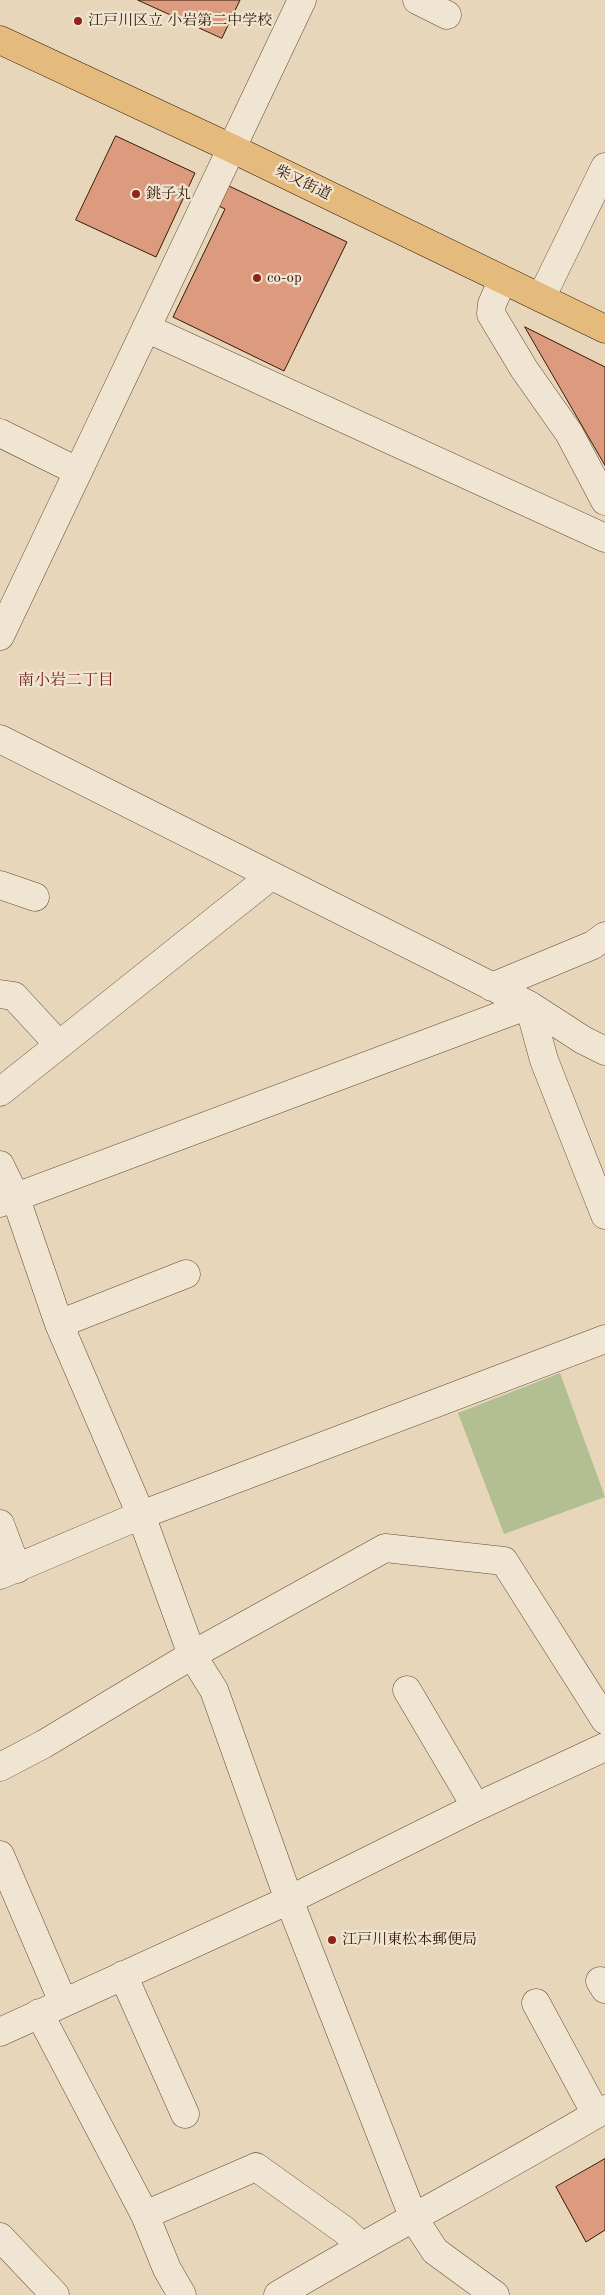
<!DOCTYPE html>
<html>
<head>
<meta charset="utf-8">
<style>
  body { margin:0 }
  canvas { display:block; background:#e8d6ba }
</style>
</head>
<body>
<canvas width="605" height="2295"></canvas>
<script>
const context = document.querySelector('canvas').getContext('2d');
context.lineJoin = 'round';
function fillPath(path, color) {
  context.fillStyle = color;
  context.fill(path, 'evenodd');
}
function trace(path, color, width, dash) {
  context.strokeStyle = color;
  context.lineWidth = width;
  context.lineCap = dash ? 'butt' : 'round';
  context.setLineDash(dash || []);
  context.stroke(path);
}
function label(font, color, halo, rows, align = 'center') {
  context.font = font + ' "Old Standard TT","Noto Serif JP",serif';
  context.lineWidth = 4.5;
  context.setLineDash([]);
  context.textBaseline = 'middle';
  context.strokeStyle = halo;
  context.fillStyle = color;
  for (const [text, x, y, turn = 0] of rows) {
    context.save();
    context.translate(x, y);
    context.rotate((+turn || 0) * Math.PI / 180);
    context.textAlign = isNaN(turn) ? turn : align;
    if (halo) context.strokeText(text, 0, 0);
    context.fillText(text, 0, 0);
    context.restore();
  }
}
fillPath(new Path2D(`
  M 560,1373 L 605,1497 L 504,1534 L 458,1413 Z`), '#b3be92');
const building = new Path2D(`
  M 138,0 L 240,0 L 222,38 Z
  M 116,136 L 195,173 L 156,257 L 76,220 Z
  M 229,186 L 347,242 L 284,371 L 173,317 L 225,209 L 219,206 Z
  M 525,327 L 605,367 L 605,465 Z
  M 605,2159 L 605,2230 L 586,2242 L 556,2187 Z`);
fillPath(building, '#dc9b7f');
trace(building, '#351a05', 1);
const minor = new Path2D(`
  M 417,0 L 447,15
  M 502,281 L 492,304 L 491,314 L 524,369 L 569,433 L 605,501
  M 541,298 L 605,167
  M 146,328 L 605,538
  M 0,433 L 77,471
  M 0,636 L 302,0
  M 0,739 L 529,1005 L 583,1040 L 605,1051
  M 0,885 L 35,897
  M 492,987 L 593,945 L 605,936
  M 0,994 L 14,996 L 59,1045
  M 529,1005 L 544,1060 L 605,1215
  M 0,1092 L 271,876
  M 0,1165 L 15,1196 L 59,1324 L 141,1515 L 192,1655 L 214,1690 L 289,1900 L 414,2219 L 435,2251 L 495,2295
  M 0,1203 L 529,1005
  M 59,1324 L 186,1274
  M 0,1524 L 17,1569
  M 0,1575 L 141,1515 L 605,1339
  M 407,1690 L 476,1807
  M 0,1767 L 44,1744 L 192,1655 L 385,1548 L 504,1561 L 605,1720
  M 0,1855 L 63,2002
  M 123,1975 L 185,2114
  M 600,1981 L 605,1989
  M 536,2003 L 596,2114
  M 39,2013 L 145,2215 L 167,2269 L 182,2295
  M 0,2032 L 289,1900 L 476,1807 L 605,1747
  M 145,2215 L 256,2167 L 344,2230 L 361,2246
  M 0,2237 L 55,2295
  M 278,2295 C 386,2231 497,2173 605,2109`);
const major = new Path2D(`
  M 0,40 L 231,148 L 605,329`);
trace(minor, '#624932', 29);
trace(major, '#351a05', 29);
trace(minor, '#f0e4d2', 28);
trace(major, '#e4bb7d', 28);
for (const [x, y, r, color] of [
  [78,21,5,"#8f2418"],
  [136,194,5,"#8f2418"],
  [257,278,5,"#8f2418"],
  [332,1940,5,"#8f2418"]
]) {
  const dot = new Path2D();
  dot.arc(x, y, r, 0, 2 * Math.PI);
  context.fillStyle = color;
  context.fill(dot);
  trace(dot, '#f0e4d2', 2);
}
label('15px', '#351a05', '#f0e4d2', [
  ["江戸川区立 小岩第二中学校",88,21],
  ["銚子丸",146,194],
  ["co-op",267,278],
  ["江戸川東松本郵便局",342,1940]
], 'left');
label('15px', '#351a05', '#f0e4d2', [
  ["柴又街道",303,183,26]
]);
label('16px', '#7a1f14', '#f0e4d2', [
  ["南小岩二丁目",66,681]
]);
</script>
</body>
</html>
